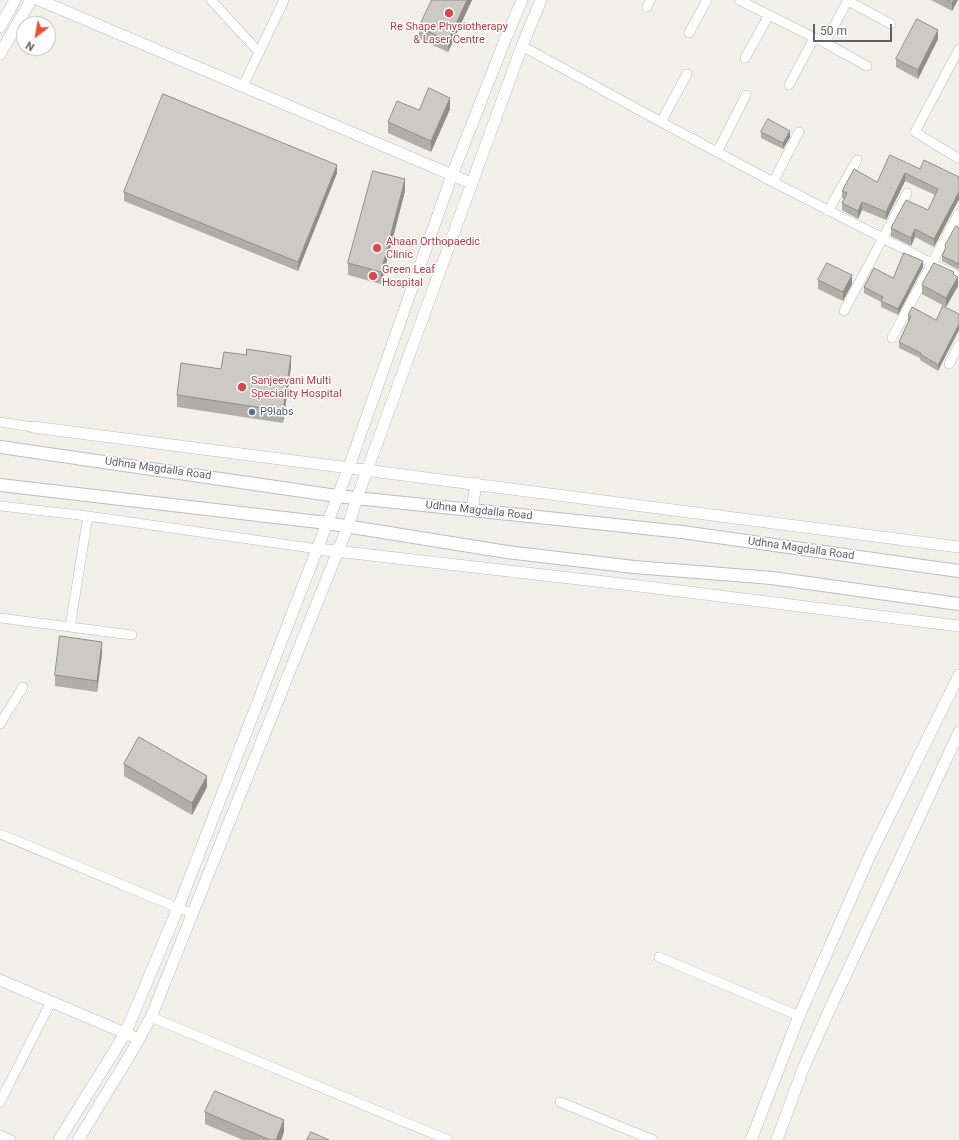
<!DOCTYPE html>
<html>
<head>
<meta charset="utf-8">
<style>
  body { margin:0 }
  #map { position:relative; width:959px; height:1140px; overflow:hidden; background:#f1efe7; font-family:Roboto,sans-serif }
  canvas { display:block }
  .north { position:absolute; left:16px; top:16px; width:40px; height:40px; box-sizing:border-box; background:#fff; border:1px solid #bfc0c3; border-radius:50%; rotate:211deg; font-size:11px; font-weight:700; line-height:16px; text-align:center; color:#5e6268 }
  .north::after { content:''; display:block; margin:auto; width:14px; height:18px; background:#ec4f32; clip-path:polygon(50% 0,100% 100%,50% 72%,0 100%) }
  .scale { position:absolute; left:813px; top:24px; width:79px; height:18px; box-sizing:border-box; border:2px solid #5e6268; border-top:0; padding-left:5px; font-size:12px; line-height:14px; white-space:nowrap; color:#5e6268; -webkit-text-stroke:3px #fff; paint-order:stroke }
</style>
</head>
<body>
<div id="map">
<canvas width="959" height="1140"></canvas>
<div class="north">N</div>
<div class="scale">50 m</div>
</div>
<script>
const context = document.querySelector('canvas').getContext('2d');
context.lineJoin = 'round';
function trace(path, color, width, dash) {
  context.strokeStyle = color;
  context.lineWidth = width;
  context.lineCap = dash ? 'butt' : 'round';
  context.setLineDash(dash || []);
  context.stroke(path);
}
function fillPath(path, color) {
  context.fillStyle = color;
  context.fill(path, 'evenodd');
}
function label(font, color, halo, rows, align = 'center') {
  context.font = font + ' Roboto,sans-serif';
  context.lineWidth = 3;
  context.setLineDash([]);
  context.textBaseline = 'middle';
  context.strokeStyle = halo;
  context.fillStyle = color;
  for (const [text, x, y, turn = 0] of rows) {
    context.save();
    context.translate(x, y);
    context.rotate((+turn || 0) * Math.PI / 180);
    context.textAlign = isNaN(turn) ? turn : align;
    if (halo) context.strokeText(text, 0, 0);
    context.fillText(text, 0, 0);
    context.restore();
  }
}
const minor = new Path2D(`
  M 211,0 L 259,52
  M 739,0 L 825,43 L 848,0
  M 848,1 L 891,24
  M 647,7 L 650,0
  M 689,33 L 707,0
  M 825,43 L 867,66
  M 522,46 L 661,122 L 773,182 L 959,277
  M 959,49 L 915,132 L 959,159
  M 745,58 L 769,15
  M 789,85 L 814,38
  M 243,86 L 284,0
  M 661,122 L 687,74
  M 717,152 L 746,95
  M 773,182 L 799,132
  M 828,211 L 857,160
  M 844,311 L 907,193
  M 892,338 L 959,213
  M 949,364 L 959,345
  M 0,422 L 33,427
  M 0,506 L 88,516 L 318,549
  M 0,618 L 132,635
  M 70,627 L 88,516
  M 0,724 L 23,687
  M 0,834 L 178,908 L 192,913
  M 659,957 L 799,1016
  M 151,1017 L 448,1140
  M 0,1102 L 51,1002
  M 560,1102 L 653,1140
  M 0,1135 L 11,1140`);
const tertiary = new Path2D(`
  M 39,0 L 471,183
  M 0,27 L 15,0
  M 0,54 L 31,0
  M 33,427 L 959,547
  M 472,510 L 476,483
  M 318,549 L 648,587 L 959,626
  M 0,980 L 132,1036
  M 59,1140 L 125,1034 L 178,908 L 349,467 L 452,175 L 505,40 L 522,0
  M 78,1140 L 134,1048 L 151,1017 L 348,526 L 357,498 L 522,46 L 541,0
  M 751,1140 L 799,1016 L 871,853 L 959,675
  M 777,1140 L 803,1069 L 828,1013 L 959,732`);
const secondary = new Path2D(`
  M 0,447 L 337,496 L 682,532 L 959,571
  M 0,485 L 327,523 L 507,552 L 634,567 L 772,578 L 959,604`);
trace(minor, '#b9bcc1', 10);
trace(tertiary, '#b9bcc1', 12);
trace(secondary, '#babdc3', 14);
trace(minor, '#fff', 9);
trace(tertiary, '#fff', 11);
trace(secondary, '#fff', 12);
fillPath(new Path2D(`
  M 432,0 L 472,0 L 448,52 L 419,39 L 419,27 Z
  M 931,0 L 958,0 L 952,11 Z
  M 938,39 L 918,79 L 896,67 L 896,59 Z
  M 450,109 L 431,152 L 388,133 L 388,122 L 419,110 Z
  M 761,132 L 790,137 L 783,149 L 761,138 Z
  M 920,169 L 959,177 L 959,199 L 934,247 L 915,237 L 911,246 L 891,236 L 891,228 L 928,210 L 935,195 L 905,181 L 886,220 L 862,210 L 858,219 L 842,210 L 842,203 L 844,199 L 842,198 L 842,191 Z
  M 337,173 L 298,271 L 124,201 L 124,192 Z
  M 405,191 L 381,284 L 348,275 L 348,263 Z
  M 959,228 L 959,270 L 942,261 L 942,256 L 945,250 L 945,246 Z
  M 923,267 L 898,315 L 881,307 L 881,302 L 864,293 L 864,287 L 893,278 Z
  M 954,275 L 958,286 L 946,307 L 922,294 L 922,285 Z
  M 818,280 L 852,284 L 843,301 L 818,289 Z
  M 943,306 L 938,371 L 920,360 L 920,358 L 899,348 L 899,342 L 909,321 L 908,320 L 908,315 L 936,320 Z
  M 291,367 L 283,423 L 177,407 L 177,395 L 221,369 Z
  M 102,654 L 97,692 L 55,686 L 55,675 Z
  M 124,764 L 207,787 L 192,815 L 124,776 Z
  M 205,1112 L 284,1132 L 281,1140 L 243,1140 L 205,1124 Z`), '#afafa8');
fillPath(new Path2D(`
  M 467,0 L 472,0 L 448,52 L 448,41 Z
  M 954,0 L 958,0 L 952,11 L 952,3 Z
  M 938,30 L 938,39 L 918,79 L 918,70 Z
  M 450,98 L 450,109 L 431,152 L 431,141 Z
  M 790,131 L 790,137 L 783,149 L 783,143 Z
  M 337,165 L 337,173 L 298,271 L 298,262 Z
  M 905,173 L 905,181 L 886,220 L 886,212 Z
  M 405,179 L 405,191 L 381,284 L 381,272 Z
  M 959,192 L 959,199 L 934,247 L 934,239 Z
  M 862,202 L 862,210 L 858,219 L 858,211 Z
  M 915,229 L 915,237 L 911,246 L 911,238 Z
  M 923,261 L 923,267 L 898,315 L 898,309 Z
  M 852,275 L 852,284 L 843,301 L 843,292 Z
  M 958,277 L 958,286 L 946,307 L 946,298 Z
  M 959,324 L 959,330 L 938,371 L 938,365 Z
  M 291,356 L 291,367 L 283,423 L 283,411 Z
  M 102,642 L 102,654 L 97,692 L 97,681 Z
  M 207,776 L 207,787 L 192,815 L 192,803 Z
  M 284,1120 L 284,1132 L 281,1140 L 276,1140 Z`), '#8f8e88');
const building = new Path2D(`
  M 432,0 L 467,0 L 448,41 L 419,27 Z
  M 947,0 L 954,0 L 952,3 Z
  M 917,19 L 938,30 L 918,70 L 896,59 Z
  M 429,88 L 450,98 L 431,141 L 388,122 L 397,101 L 419,110 Z
  M 163,94 L 337,165 L 298,262 L 124,192 Z
  M 768,119 L 790,131 L 783,143 L 761,132 Z
  M 890,155 L 920,169 L 924,160 L 959,177 L 959,192 L 934,239 L 915,229 L 911,238 L 891,228 L 906,200 L 928,210 L 938,189 L 905,173 L 886,212 L 862,202 L 858,211 L 842,203 L 847,193 L 842,191 L 854,169 L 877,182 Z
  M 373,171 L 405,179 L 381,272 L 348,263 Z
  M 956,226 L 959,228 L 959,264 L 942,256 L 946,247 L 945,246 Z
  M 904,253 L 923,261 L 898,309 L 881,301 L 883,297 L 864,287 L 874,268 L 893,278 Z
  M 827,263 L 852,275 L 843,292 L 818,280 Z
  M 934,263 L 954,272 L 953,274 L 958,277 L 946,298 L 922,285 Z
  M 943,306 L 959,314 L 959,324 L 938,365 L 920,354 L 921,353 L 899,342 L 911,316 L 908,315 L 912,307 L 936,320 Z
  M 247,349 L 291,356 L 283,411 L 177,395 L 181,363 L 221,369 L 224,352 L 246,355 Z
  M 60,636 L 102,642 L 97,681 L 55,675 Z
  M 139,737 L 207,776 L 192,803 L 124,764 Z
  M 215,1091 L 284,1120 L 276,1140 L 270,1140 L 205,1112 Z
  M 311,1132 L 329,1140 L 307,1140 Z`);
fillPath(building, '#cccbc3');
trace(building, '#8f8e88', 1);
for (const [x, y, r, color] of [
  [449,13,5,"#e0444e"],
  [377,248,5,"#e0444e"],
  [373,276,5,"#e0444e"],
  [242,387,5,"#e0444e"],
  [252,412,4,"#5c6f8a"]
]) {
  const dot = new Path2D();
  dot.arc(x, y, r, 0, 2 * Math.PI);
  context.fillStyle = color;
  context.fill(dot);
  trace(dot, '#fff', 1.5);
}
label('11px', '#be3a42', '#fff', [
  ["Re Shape Physiotherapy",449,27,"center"],
  ["& Laser Centre",449,40,"center"],
  ["Ahaan Orthopaedic",386,242],
  ["Clinic",386,255],
  ["Green Leaf",382,270],
  ["Hospital",382,283],
  ["Sanjeevani Multi",251,381],
  ["Speciality Hospital",251,394]
], 'left');
label('11px', '#4e5e75', '#fff', [
  ["P9labs",260,412]
], 'left');
label('11px', '#5e6268', '#fff', [
  ["Udhna Magdalla Road",158,469,8],
  ["Udhna Magdalla Road",479,511,6],
  ["Udhna Magdalla Road",801,549,8]
]);
</script>
</body>
</html>
